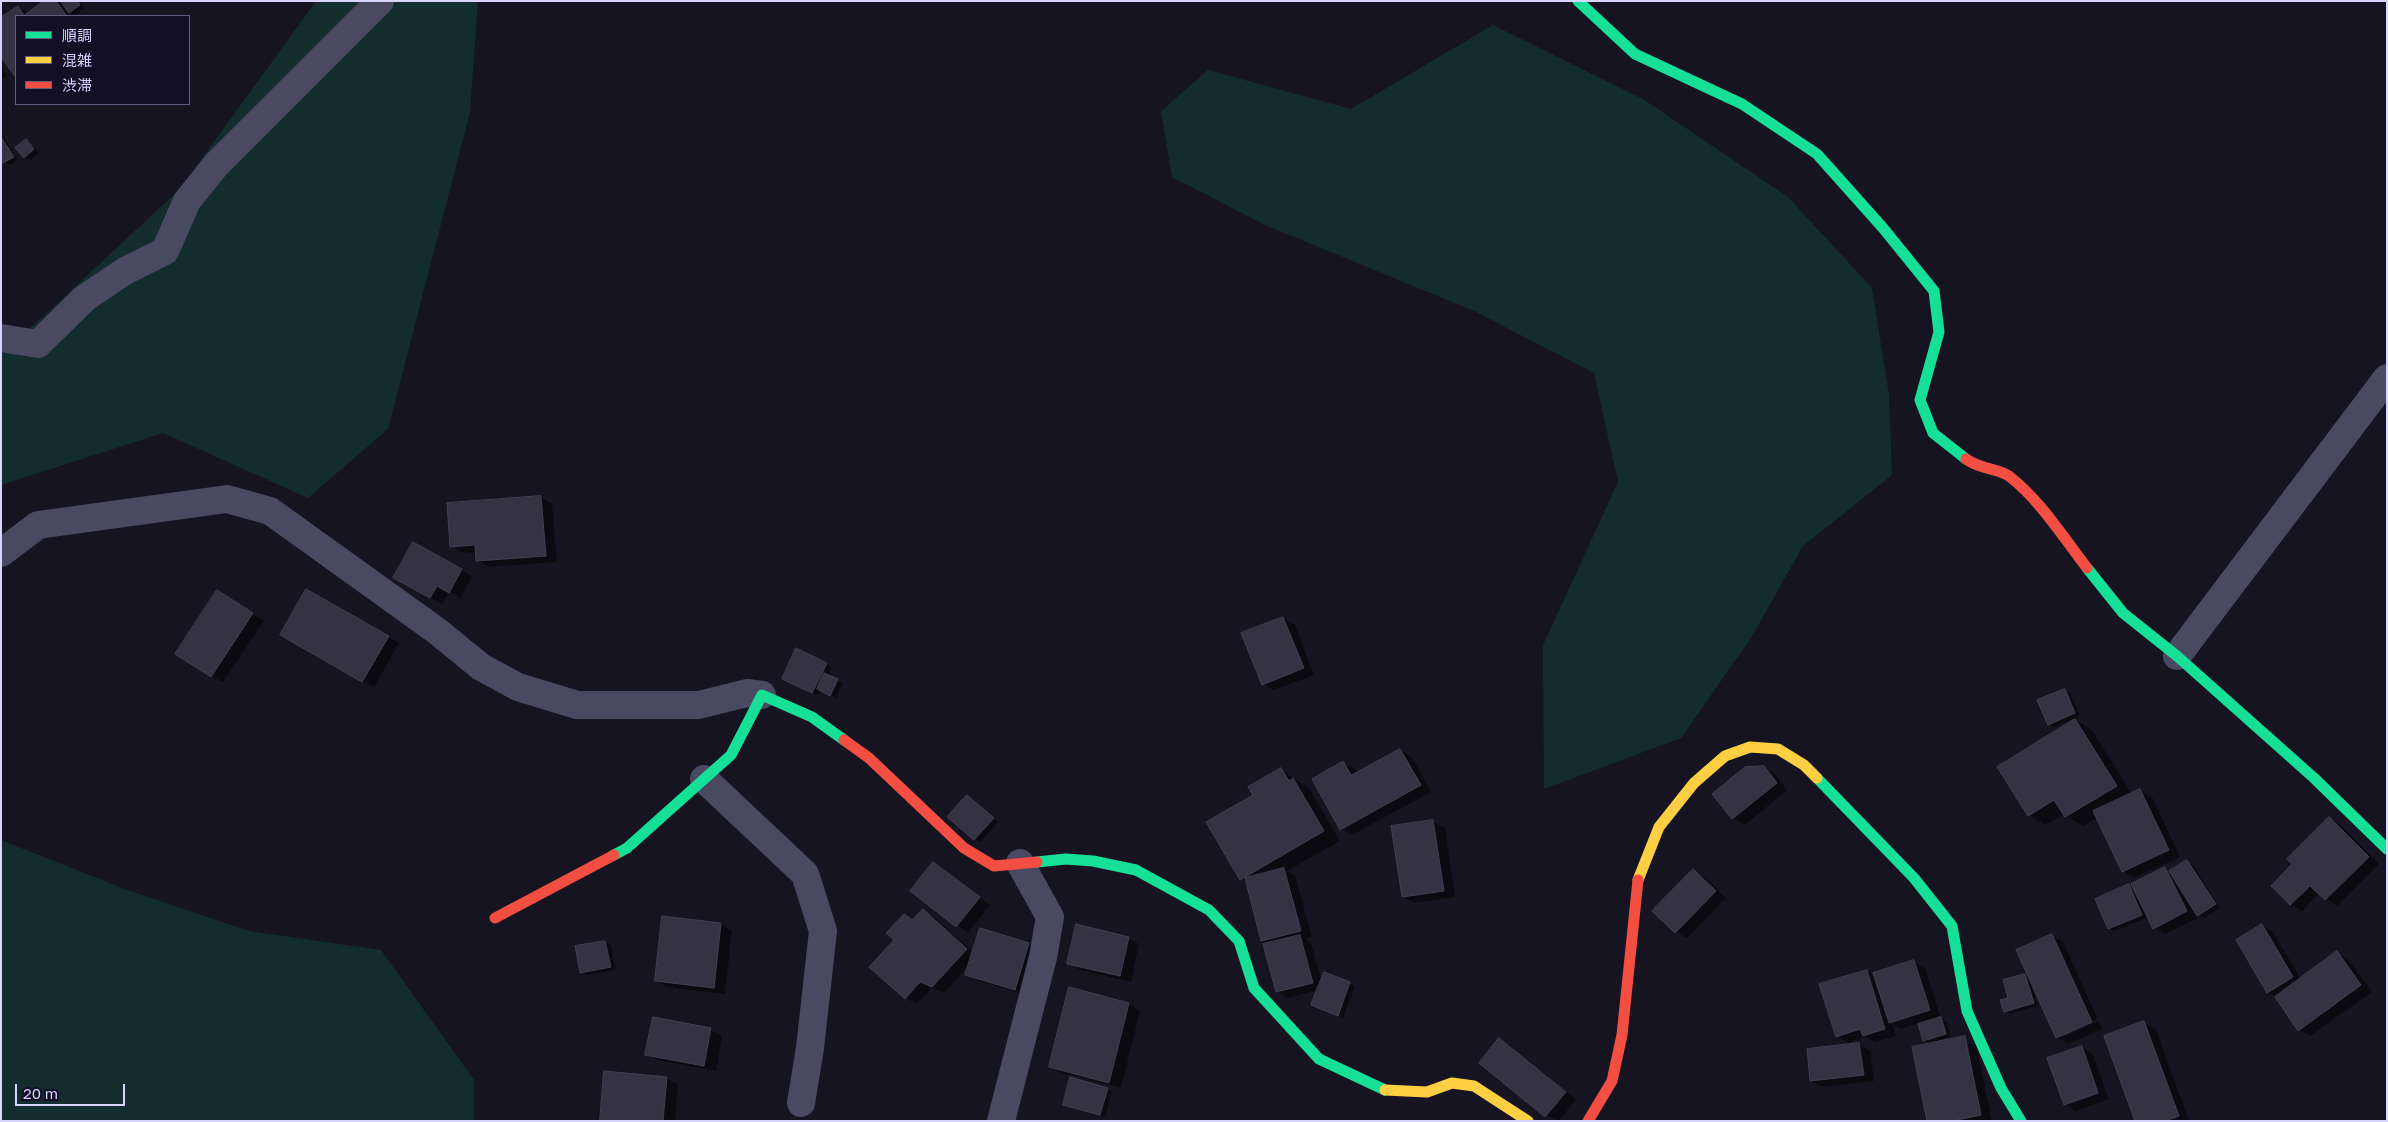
<!DOCTYPE html>
<html>
<head>
<meta charset="utf-8">
<style>
  body { margin:0 }
  #map { position:relative; width:2388px; height:1122px; overflow:hidden; background:#161421; font-family:"Golos Text","Noto Sans JP",sans-serif }
  canvas { display:block }
  .frame { position:absolute; inset:0; border:2px solid #d9d4ff; pointer-events:none }
  .legend { position:absolute; left:15px; top:15px; width:175px; height:90px; box-sizing:border-box; background:#130f26; border:1px solid #625e7d; margin:0; padding:6px 9px; list-style:none; font-size:15px; color:#d9d4ff }
  .legend li { display:flex; align-items:center; gap:10px; height:25px }
  .legend b { width:25px; border:1px solid #625e7d }
  .scale { position:absolute; left:15px; top:1084px; width:110px; height:22px; box-sizing:border-box; border:2px solid #d9d4ff; border-top:0; padding-left:6px; font-size:15px; line-height:18px; white-space:nowrap; color:#d9d4ff; -webkit-text-stroke:4px #130f26; paint-order:stroke }
</style>
</head>
<body>
<div id="map">
<canvas width="2388" height="1122"></canvas>
<div class="frame"></div>
<ul class="legend">
<li><b style="height:6px;background:#16e098"></b>順調</li>
<li><b style="height:6px;background:#ffcf43"></b>混雑</li>
<li><b style="height:6px;background:#f24e42"></b>渋滞</li>
</ul>
<div class="scale">20 m</div>
</div>
<script>
const context = document.querySelector('canvas').getContext('2d');
context.lineJoin = 'round';
function fillPath(path, color) {
  context.fillStyle = color;
  context.fill(path, 'evenodd');
}
function trace(path, color, width, dash) {
  context.strokeStyle = color;
  context.lineWidth = width;
  context.lineCap = dash ? 'butt' : 'round';
  context.setLineDash(dash || []);
  context.stroke(path);
}
fillPath(new Path2D(`
  M 316,1 L 478,1 L 470,112 L 388,429 L 308,498 L 163,433 L 1,485 L 1,351 L 10,347 L 179,190 Z
  M 1493,25 L 1643,99 L 1788,197 L 1872,288 L 1889,395 L 1892,475 L 1803,546 L 1751,638 L 1681,738 L 1544,789 L 1543,645 L 1618,482 L 1594,373 L 1474,311 L 1265,225 L 1172,177 L 1161,111 L 1208,70 L 1351,109 Z
  M 1,840 L 122,888 L 249,931 L 381,950 L 474,1080 L 474,1121 L 1,1121 Z`), '#132c2d');
fillPath(new Path2D(`
  M 46,1 L 59,1 L 65,5 L 63,1 L 80,1 L 85,8 L 75,15 L 68,11 L 72,16 L 16,16 L 16,76 L 1,55 L 18,7 L 28,13 Z
  M 1,64 L 7,77 L 1,79 Z
  M 1,133 L 18,160 L 10,165 L 1,158 Z
  M 26,140 L 39,153 L 30,160 L 24,157 Z
  M 541,497 L 552,504 L 557,562 L 489,567 L 477,560 L 477,552 L 463,553 L 452,546 Z
  M 414,544 L 472,576 L 461,598 L 449,591 L 442,604 L 395,577 Z
  M 307,590 L 399,643 L 374,687 L 282,634 Z
  M 228,598 L 264,621 L 223,682 L 212,676 Z
  M 1283,618 L 1295,625 L 1314,675 L 1274,690 L 1263,684 Z
  M 797,650 L 832,667 L 828,676 L 843,683 L 836,698 L 821,690 L 818,695 L 788,682 Z
  M 2065,690 L 2070,693 L 2080,716 L 2054,727 L 2049,724 Z
  M 2075,720 L 2092,730 L 2132,794 L 2140,790 L 2152,797 L 2180,857 L 2134,878 L 2123,871 L 2097,818 L 2083,826 L 2064,814 L 2045,825 L 2029,815 Z
  M 1400,750 L 1412,757 L 1431,792 L 1352,835 L 1341,829 L 1343,763 L 1355,769 L 1357,773 Z
  M 1763,767 L 1775,774 L 1787,790 L 1745,825 L 1733,818 Z
  M 1281,770 L 1310,789 L 1340,841 L 1287,871 L 1295,876 L 1312,937 L 1305,939 L 1311,943 L 1322,982 L 1325,974 L 1355,986 L 1343,1018 L 1318,1008 L 1318,990 L 1288,998 L 1277,991 L 1269,944 L 1263,940 L 1247,883 L 1241,879 L 1254,795 Z
  M 967,796 L 998,822 L 980,842 L 975,839 Z
  M 2329,819 L 2341,825 L 2379,864 L 2337,906 L 2319,893 L 2302,911 L 2291,904 L 2272,886 L 2294,864 Z
  M 1433,821 L 1445,828 L 1455,897 L 1414,903 L 1403,896 Z
  M 2187,861 L 2193,865 L 2220,908 L 2204,918 L 2196,914 L 2198,918 L 2165,934 L 2154,928 L 2149,917 L 2114,931 L 2109,928 L 2129,885 L 2134,888 L 2165,868 L 2170,872 Z
  M 934,863 L 990,905 L 968,933 L 912,891 Z
  M 1693,871 L 1705,877 L 1726,898 L 1687,938 L 1676,932 Z
  M 923,910 L 934,917 L 973,952 L 980,930 L 1029,945 L 1040,951 L 1026,995 L 978,981 L 967,974 L 969,965 L 944,993 L 932,988 L 917,1004 L 905,998 L 895,940 L 905,915 L 914,921 Z
  M 663,917 L 721,924 L 732,931 L 725,994 L 667,987 L 656,981 Z
  M 2262,926 L 2273,932 L 2301,979 L 2337,953 L 2348,959 L 2372,992 L 2310,1036 L 2299,1030 L 2277,997 L 2268,992 Z
  M 2052,936 L 2063,942 L 2102,1029 L 2068,1044 L 2057,1037 L 2034,987 L 2033,988 L 2038,1006 L 2010,1014 L 2005,1011 L 2024,975 L 2030,978 ZM 2097,1019 L 2098,1021 L 2062,1037 L 2062,1034 Z
  M 1128,938 L 1139,944 L 1131,982 L 1080,970 L 1068,963 Z
  M 605,942 L 611,945 L 615,970 L 586,975 L 581,972 L 576,947 Z
  M 1914,962 L 1925,968 L 1940,1016 L 1938,1017 L 1947,1022 L 1951,1037 L 1936,1041 L 1937,1043 L 1976,1044 L 1992,1121 L 1928,1121 L 1931,1044 L 1924,1040 L 1919,1023 L 1901,1029 L 1892,1023 L 1896,1036 L 1875,1042 L 1865,1037 L 1848,1043 L 1837,1036 L 1866,971 L 1875,976 Z
  M 1070,989 L 1129,1004 L 1140,1011 L 1121,1088 L 1062,1073 L 1051,1067 Z
  M 654,1019 L 711,1030 L 722,1036 L 716,1071 L 658,1060 L 647,1054 Z
  M 2144,1023 L 2156,1029 L 2189,1121 L 2136,1121 Z
  M 1499,1039 L 1510,1046 L 1576,1099 L 1559,1121 L 1546,1116 L 1480,1063 Z
  M 1859,1044 L 1870,1051 L 1874,1081 L 1823,1087 L 1811,1081 Z
  M 2081,1047 L 2093,1054 L 2109,1099 L 2076,1111 L 2065,1104 Z
  M 667,1078 L 678,1085 L 675,1121 L 601,1121 Z
  M 1107,1089 L 1112,1092 L 1105,1117 L 1064,1104 Z`), '#0007');
const building = new Path2D(`
  M 44,1 L 56,1 L 67,16 L 16,16 L 16,78 L 1,57 L 1,17 L 18,6 L 24,15 Z
  M 61,1 L 78,1 L 80,5 L 69,13 Z
  M 1,137 L 14,157 L 3,163 L 1,160 Z
  M 26,139 L 34,149 L 24,158 L 15,148 Z
  M 541,496 L 546,556 L 476,561 L 475,545 L 450,547 L 447,503 Z
  M 413,542 L 462,569 L 449,593 L 437,586 L 430,598 L 393,578 Z
  M 306,589 L 389,636 L 362,682 L 280,635 Z
  M 217,590 L 253,613 L 211,677 L 175,654 Z
  M 1283,617 L 1304,668 L 1262,685 L 1241,633 Z
  M 796,648 L 827,663 L 812,693 L 782,679 Z
  M 824,673 L 838,679 L 830,696 L 817,689 Z
  M 2065,689 L 2075,713 L 2048,725 L 2037,700 Z
  M 2075,719 L 2117,786 L 2065,817 L 2054,800 L 2028,816 L 1997,767 Z
  M 1400,749 L 1421,785 L 1340,830 L 1312,779 L 1343,761 L 1351,775 Z
  M 1764,766 L 1777,783 L 1732,819 L 1712,794 L 1745,767 Z
  M 1281,768 L 1289,781 L 1293,778 L 1324,831 L 1240,880 L 1206,822 L 1253,795 L 1248,787 Z
  M 2140,789 L 2169,850 L 2122,872 L 2093,811 Z
  M 967,795 L 994,818 L 974,840 L 947,817 Z
  M 2329,817 L 2369,857 L 2325,900 L 2310,886 L 2290,905 L 2271,886 L 2292,864 L 2287,859 Z
  M 1433,820 L 1444,891 L 1402,897 L 1391,826 Z
  M 2187,860 L 2216,904 L 2197,916 L 2169,871 Z
  M 933,862 L 980,897 L 956,927 L 910,891 Z
  M 2165,867 L 2187,911 L 2153,929 L 2131,884 Z
  M 1284,868 L 1301,931 L 1261,941 L 1245,878 Z
  M 1693,869 L 1716,891 L 1675,933 L 1652,911 Z
  M 2129,884 L 2142,915 L 2108,929 L 2095,899 Z
  M 923,909 L 967,949 L 932,987 L 920,982 L 905,999 L 869,967 L 894,940 L 886,933 L 904,914 L 912,920 Z
  M 662,916 L 721,923 L 714,988 L 655,981 Z
  M 1076,924 L 1129,937 L 1120,976 L 1067,964 Z
  M 2262,924 L 2293,977 L 2267,993 L 2236,940 Z
  M 980,928 L 1029,943 L 1015,990 L 965,975 Z
  M 2052,934 L 2092,1022 L 2056,1038 L 2016,950 Z
  M 1300,935 L 1313,983 L 1276,992 L 1263,944 Z
  M 605,941 L 611,967 L 580,973 L 575,946 Z
  M 2337,951 L 2361,985 L 2298,1031 L 2275,997 Z
  M 1914,960 L 1930,1010 L 1889,1023 L 1873,973 Z
  M 1867,970 L 1885,1029 L 1863,1036 L 1860,1029 L 1836,1037 L 1819,984 Z
  M 1324,972 L 1350,982 L 1338,1016 L 1311,1005 Z
  M 2025,974 L 2034,1003 L 2004,1012 L 2000,1000 L 2008,998 L 2003,980 Z
  M 1069,987 L 1129,1003 L 1109,1083 L 1049,1067 Z
  M 653,1017 L 711,1028 L 704,1066 L 645,1055 Z
  M 1941,1017 L 1946,1034 L 1923,1041 L 1918,1024 Z
  M 2144,1021 L 2179,1116 L 2165,1121 L 2135,1121 L 2104,1036 Z
  M 1965,1036 L 1981,1115 L 1952,1121 L 1927,1121 L 1912,1047 Z
  M 1499,1038 L 1566,1092 L 1545,1117 L 1479,1063 Z
  M 1859,1043 L 1864,1075 L 1810,1081 L 1807,1049 Z
  M 2082,1046 L 2098,1093 L 2064,1105 L 2047,1058 Z
  M 604,1071 L 667,1077 L 663,1121 L 600,1121 Z
  M 1070,1077 L 1108,1088 L 1100,1115 L 1063,1105 Z`);
fillPath(building, '#343243');
trace(building, '#433f54', 1);
trace(new Path2D(`
  M 1,338 L 38,344 L 85,298 L 125,271 L 165,251 L 187,201 L 216,165 L 380,1
  M 1,553 L 38,525 L 227,499 L 270,511 L 437,631 L 481,667 L 518,687 L 577,705 L 699,705 L 747,693 L 762,695
  M 2177,656 L 2387,378
  M 704,779 L 805,874 L 823,931 L 810,1048 L 801,1103
  M 1001,1121 L 1043,957 L 1050,917 L 1020,863`), '#4a4962', 28);
trace(new Path2D(`
  M 1578,1 L 1635,54 L 1742,104 L 1817,154 L 1883,228 L 1934,291 L 1939,332 L 1920,400 L 1933,433 L 1966,459
  M 2087,568 L 2123,613 L 2177,656 L 2314,778 L 2387,849
  M 1817,778 L 1914,878 L 1952,926 L 1967,1011 L 2001,1088 L 2021,1121
  M 614,855 L 627,848 L 731,755 L 762,695 L 812,717 L 844,740
  M 1037,862 L 1066,859 L 1093,861 L 1136,870 L 1209,910 L 1239,941 L 1254,988 L 1319,1059 L 1385,1090`), '#16e098', 11);
trace(new Path2D(`
  M 1638,880 L 1659,827 L 1694,783 L 1725,756 L 1750,747 L 1778,749 L 1804,765 L 1817,778
  M 1385,1090 L 1427,1092 L 1452,1083 L 1474,1086 L 1528,1121`), '#ffcf43', 11);
trace(new Path2D(`
  M 1966,459 C 1981,470 1998,468 2009,476 C 2040,500 2063,537 2087,568
  M 844,740 L 869,758 L 964,848 L 994,866 L 1037,862
  M 495,918 L 614,855
  M 1588,1121 L 1612,1081 L 1622,1035 L 1638,880`), '#f24e42', 11);
</script>
</body>
</html>
